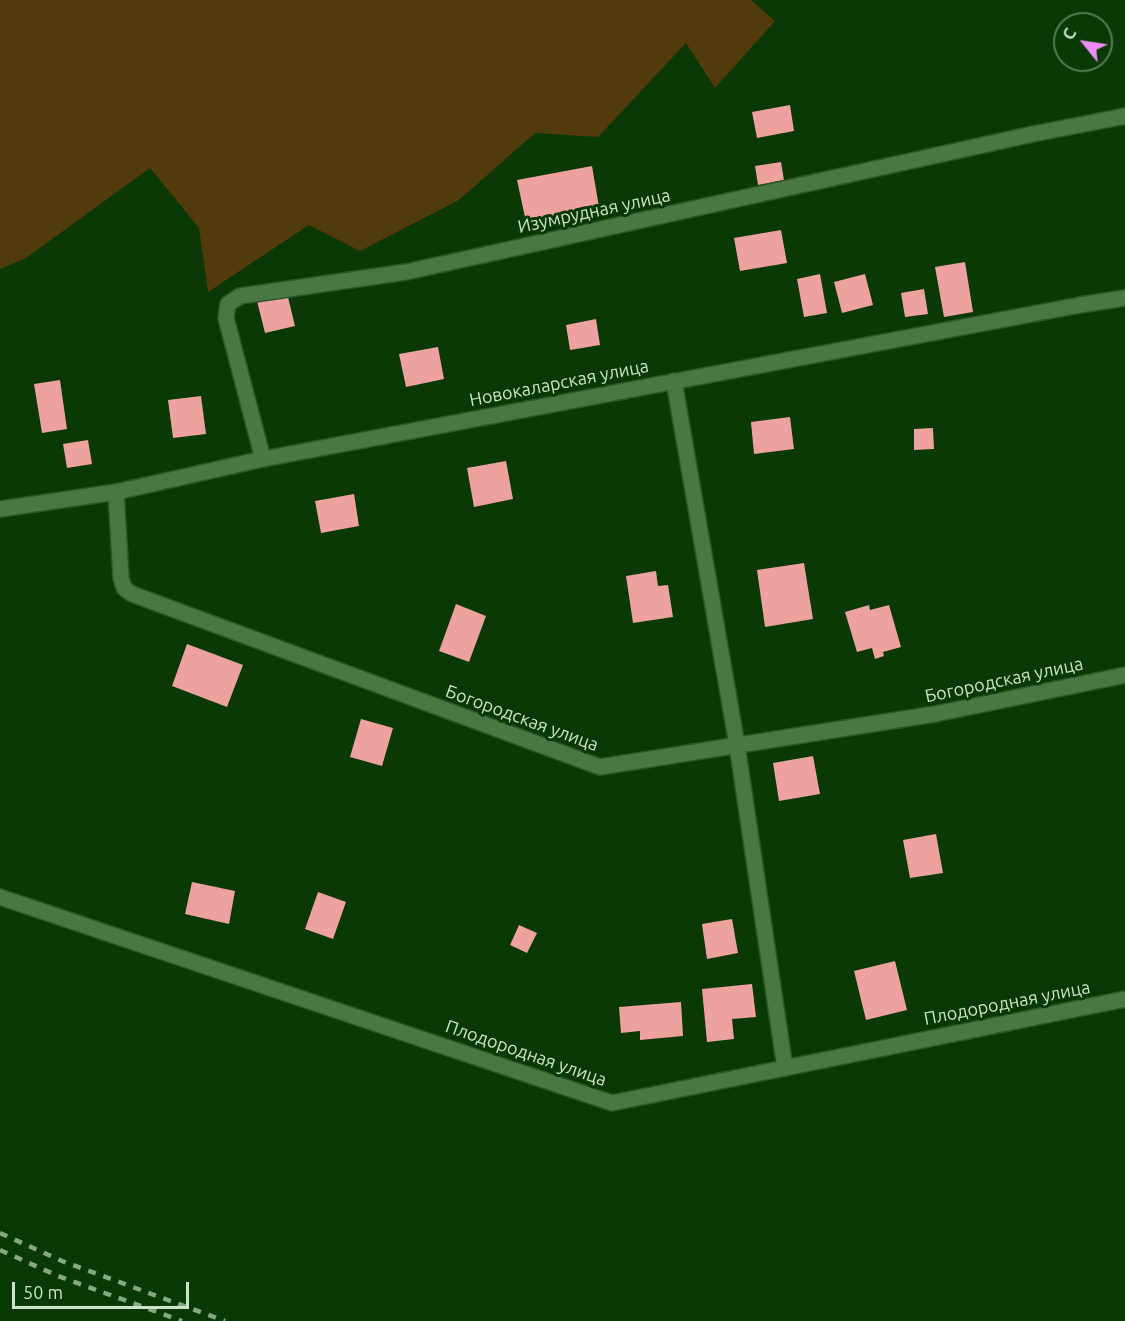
<!DOCTYPE html>
<html>
<head>
<meta charset="utf-8">
<style>
  body { margin:0 }
  #map { position:relative; width:1125px; height:1321px; overflow:hidden; background:#0a3806; font-family:Ubuntu,sans-serif }
  canvas { display:block }
  .north { position:absolute; left:1053px; top:12px; width:60px; height:60px; box-sizing:border-box; background:#0a3806; border:2px solid #577c53; border-radius:50%; rotate:300deg; font-size:16px; font-weight:700; line-height:24px; text-align:center; color:#cbe3c7 }
  .north::after { content:''; display:block; margin:auto; width:21px; height:27px; background:#ec8cfb; clip-path:polygon(50% 0,100% 100%,50% 72%,0 100%) }
  .scale { position:absolute; left:12px; top:1282px; width:177px; height:27px; box-sizing:border-box; border:3px solid #cbe3c7; border-top:0; padding-left:8px; font-size:18px; line-height:21px; white-space:nowrap; color:#cbe3c7; -webkit-text-stroke:4px #0a3806; paint-order:stroke }
</style>
</head>
<body>
<div id="map">
<canvas width="1125" height="1321"></canvas>
<div class="north">С</div>
<div class="scale">50 m</div>
</div>
<script>
const context = document.querySelector('canvas').getContext('2d');
context.lineJoin = 'round';
function fillPath(path, color) {
  context.fillStyle = color;
  context.fill(path, 'evenodd');
}
function trace(path, color, width, dash) {
  context.strokeStyle = color;
  context.lineWidth = width;
  context.lineCap = dash ? 'butt' : 'round';
  context.setLineDash(dash || []);
  context.stroke(path);
}
function label(font, color, halo, rows, align = 'center') {
  context.font = font + ' Ubuntu,sans-serif';
  context.lineWidth = 6;
  context.setLineDash([]);
  context.textBaseline = 'middle';
  context.strokeStyle = halo;
  context.fillStyle = color;
  for (const [text, x, y, turn = 0] of rows) {
    context.save();
    context.translate(x, y);
    context.rotate((+turn || 0) * Math.PI / 180);
    context.textAlign = isNaN(turn) ? turn : align;
    if (halo) context.strokeText(text, 0, 0);
    context.fillText(text, 0, 0);
    context.restore();
  }
}
fillPath(new Path2D(`
  M 0,0 L 751,0 L 775,21 L 715,88 L 686,43 L 598,137 L 535,133 L 459,200 L 360,251 L 309,225 L 208,292 L 199,228 L 150,168 L 26,258 L 0,269 Z`), '#513b0b');
fillPath(new Path2D(`
  M 790,105 L 794,131 L 757,138 L 752,112 Z
  M 781,162 L 784,180 L 758,185 L 755,166 Z
  M 592,166 L 599,207 L 526,222 L 517,180 Z
  M 781,230 L 787,263 L 740,271 L 734,238 Z
  M 965,262 L 973,312 L 944,317 L 935,267 Z
  M 820,274 L 827,313 L 804,317 L 797,279 Z
  M 865,274 L 873,305 L 842,313 L 834,282 Z
  M 924,289 L 928,314 L 905,317 L 901,293 Z
  M 287,293 L 295,326 L 265,333 L 257,301 Z
  M 596,319 L 600,345 L 570,350 L 566,325 Z
  M 438,347 L 444,379 L 406,387 L 399,354 Z
  M 60,380 L 67,429 L 42,433 L 34,384 Z
  M 201,396 L 206,434 L 173,438 L 168,400 Z
  M 790,417 L 794,449 L 754,454 L 751,422 Z
  M 933,428 L 934,449 L 914,450 L 914,429 Z
  M 88,440 L 92,464 L 67,468 L 63,444 Z
  M 506,461 L 513,499 L 474,507 L 467,468 Z
  M 354,494 L 359,526 L 321,533 L 315,501 Z
  M 804,563 L 813,619 L 765,627 L 757,570 Z
  M 656,571 L 658,586 L 668,585 L 673,617 L 633,623 L 626,576 Z
  M 456,604 L 486,616 L 469,662 L 439,651 Z
  M 869,605 L 870,610 L 889,605 L 901,647 L 883,652 L 884,656 L 875,659 L 872,648 L 857,652 L 845,612 Z
  M 187,644 L 243,665 L 227,707 L 172,686 Z
  M 361,719 L 393,728 L 382,766 L 350,757 Z
  M 813,756 L 820,794 L 779,801 L 773,763 Z
  M 936,834 L 943,873 L 910,878 L 903,840 Z
  M 192,882 L 235,891 L 229,924 L 185,914 Z
  M 318,892 L 346,902 L 333,939 L 305,929 Z
  M 732,919 L 738,953 L 707,959 L 702,924 Z
  M 519,925 L 537,933 L 527,953 L 510,945 Z
  M 895,961 L 907,1010 L 866,1020 L 854,971 Z
  M 752,984 L 756,1017 L 732,1019 L 734,1039 L 707,1042 L 702,989 Z
  M 681,1002 L 683,1036 L 640,1040 L 640,1031 L 621,1033 L 619,1007 Z`), '#eea29f');
const minor = new Path2D(`
  M 674,381 L 737,745 L 785,1068
  M 263,459 L 226,318 L 228,304 L 240,296 L 406,272 L 1033,134 L 1125,116
  M 116,492 L 121,578 L 124,588 L 132,594 L 600,767 L 935,714 L 1125,675
  M 0,509 L 116,492 L 263,459 L 1080,305 L 1125,298
  M 0,897 L 612,1103 L 1125,999`);
trace(minor, '#2d5729', 18);
trace(minor, '#497844', 15);
trace(new Path2D(`
  M 0,1233 L 62,1261 L 225,1321
  M 0,1250 L 58,1276 L 182,1321`), '#87a783', 4.5, [8, 8]);
label('18px', '#cbe3c7', '#0a3806', [
  ["Изумрудная улица",594,211,-12],
  ["Новокаларская улица",559,383,-11],
  ["Богородская улица",1004,680,-12],
  ["Богородская улица",522,718,20],
  ["Плодородная улица",1007,1003,-11],
  ["Плодородная улица",526,1053,19]
]);
</script>
</body>
</html>
